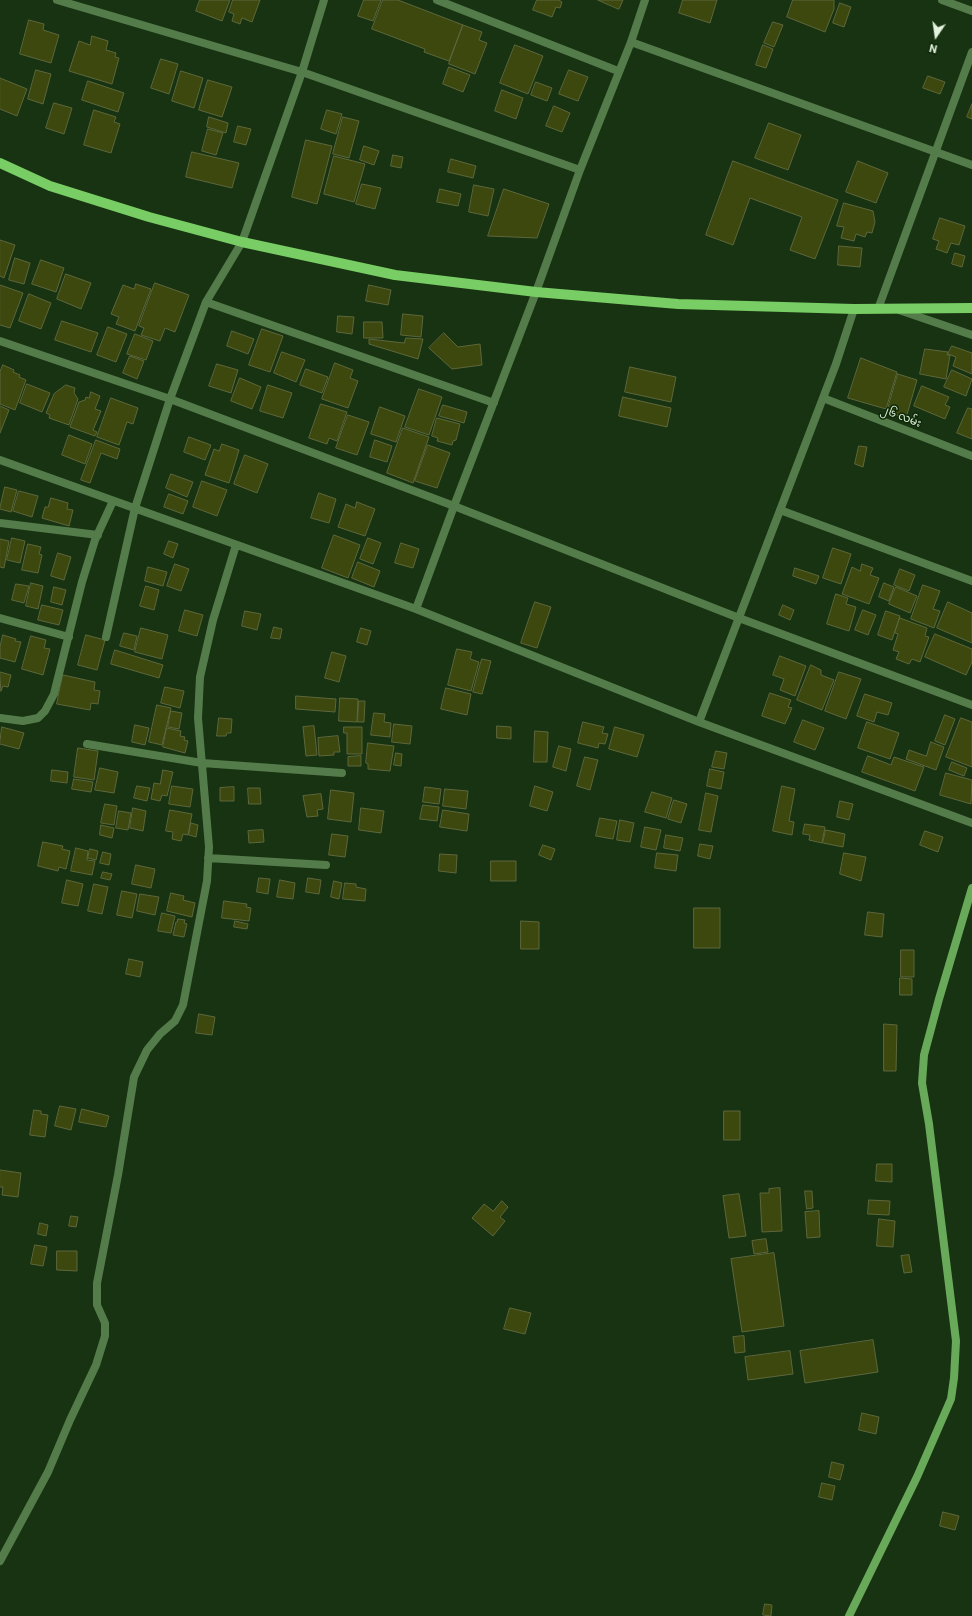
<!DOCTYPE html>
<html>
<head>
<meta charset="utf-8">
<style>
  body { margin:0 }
  #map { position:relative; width:972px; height:1616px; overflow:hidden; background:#183311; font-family:Roboto,sans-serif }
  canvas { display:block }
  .north { position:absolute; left:916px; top:16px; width:40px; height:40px; -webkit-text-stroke:3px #0e2907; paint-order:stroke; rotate:193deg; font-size:11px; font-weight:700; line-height:16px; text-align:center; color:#e1f2dd }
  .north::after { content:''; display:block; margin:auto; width:14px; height:18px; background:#e1f2dd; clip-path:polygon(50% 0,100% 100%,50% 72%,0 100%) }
</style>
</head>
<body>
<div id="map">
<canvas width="972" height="1616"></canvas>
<div class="north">N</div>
</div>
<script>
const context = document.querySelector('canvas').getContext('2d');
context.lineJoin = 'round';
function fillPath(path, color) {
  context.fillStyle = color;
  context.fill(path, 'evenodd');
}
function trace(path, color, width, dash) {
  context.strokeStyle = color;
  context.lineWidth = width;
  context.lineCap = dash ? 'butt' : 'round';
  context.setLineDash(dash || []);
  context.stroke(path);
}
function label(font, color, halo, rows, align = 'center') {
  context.font = font + ' Roboto,"Noto Sans Myanmar",sans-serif';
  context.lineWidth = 3;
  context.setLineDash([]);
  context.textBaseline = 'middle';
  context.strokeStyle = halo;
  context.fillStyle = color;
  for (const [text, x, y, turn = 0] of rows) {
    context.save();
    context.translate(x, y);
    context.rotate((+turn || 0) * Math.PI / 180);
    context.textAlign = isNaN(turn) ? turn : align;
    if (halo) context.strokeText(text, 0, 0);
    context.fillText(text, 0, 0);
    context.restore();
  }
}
const building = new Path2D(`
  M 200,0 L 230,0 L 222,21 L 196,11 Z
  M 233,0 L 260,0 L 252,22 L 242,18 L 240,24 L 232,21 L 234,14 L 229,12 Z
  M 364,0 L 381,0 L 373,21 L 358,16 Z
  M 383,0 L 398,0 L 463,25 L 449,61 L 424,52 L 425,49 L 372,29 Z
  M 537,0 L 559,0 L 562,2 L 560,8 L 556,7 L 552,17 L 533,10 Z
  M 598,0 L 623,0 L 619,9 Z
  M 683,0 L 717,0 L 710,23 L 679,13 Z
  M 793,0 L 834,0 L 834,9 L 825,32 L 787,17 Z
  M 840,3 L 851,7 L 844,27 L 833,23 Z
  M 29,20 L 44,24 L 43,30 L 59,35 L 51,63 L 20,54 Z
  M 773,22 L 783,25 L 774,47 L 764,43 Z
  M 463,25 L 482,32 L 479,40 L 487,43 L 475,74 L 449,64 Z
  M 92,36 L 108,41 L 106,50 L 116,53 L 115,57 L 119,58 L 112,84 L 69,71 L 79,41 L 90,45 Z
  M 515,45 L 543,56 L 528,94 L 500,83 Z
  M 763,45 L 773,49 L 766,68 L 756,65 Z
  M 161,59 L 178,64 L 169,94 L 151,88 Z
  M 449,67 L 470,75 L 463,92 L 443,84 Z
  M 36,70 L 51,74 L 43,104 L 28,99 Z
  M 569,70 L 588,77 L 578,101 L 559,94 Z
  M 181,71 L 203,78 L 194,108 L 172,101 Z
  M 928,76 L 945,82 L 940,94 L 923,88 Z
  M 0,78 L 27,89 L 17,116 L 0,109 Z
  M 208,80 L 232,87 L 222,117 L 199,110 Z
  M 88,81 L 124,93 L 118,112 L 82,100 Z
  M 536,82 L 552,88 L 547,101 L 531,95 Z
  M 502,90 L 523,98 L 516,119 L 495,111 Z
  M 54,103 L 72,108 L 64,134 L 46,128 Z
  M 972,104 L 972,119 L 967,117 Z
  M 554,106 L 570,113 L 562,132 L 546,126 Z
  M 94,110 L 116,117 L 114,122 L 120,124 L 111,153 L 84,145 Z
  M 327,110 L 342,114 L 336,134 L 321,129 Z
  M 209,117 L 228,123 L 226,133 L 207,127 Z
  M 343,117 L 359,121 L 349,158 L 333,154 Z
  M 769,123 L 801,135 L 788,170 L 755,158 Z
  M 238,126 L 251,129 L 246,145 L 234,142 Z
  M 208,129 L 223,133 L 216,155 L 202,151 Z
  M 306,140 L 332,146 L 317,204 L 292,197 Z
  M 364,146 L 379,151 L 374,165 L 360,160 Z
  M 192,152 L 239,163 L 232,188 L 186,177 Z
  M 393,155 L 403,157 L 401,168 L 391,166 Z
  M 334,156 L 365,164 L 354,202 L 324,194 Z
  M 451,159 L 476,166 L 473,178 L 448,172 Z
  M 733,161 L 838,200 L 815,259 L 790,250 L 802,217 L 750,198 L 733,245 L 706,235 Z
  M 858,161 L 888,173 L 876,203 L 846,192 Z
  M 362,184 L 381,188 L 375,209 L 356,204 Z
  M 474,185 L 494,189 L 488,216 L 469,212 Z
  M 440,189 L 461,194 L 458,206 L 437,202 Z
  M 504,189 L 549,204 L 537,238 L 488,236 Z
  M 844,203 L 873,211 L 875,222 L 872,233 L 867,232 L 865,237 L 856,234 L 854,241 L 841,238 L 844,227 L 837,226 Z
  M 940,218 L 965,226 L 959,245 L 951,243 L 947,253 L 936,249 L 939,241 L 933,239 Z
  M 0,240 L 15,245 L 4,278 L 0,276 Z
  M 839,246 L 862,248 L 860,267 L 838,265 Z
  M 955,253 L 965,256 L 962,267 L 952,264 Z
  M 15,258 L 30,263 L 24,284 L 9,280 Z
  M 41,260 L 64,268 L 56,292 L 32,284 Z
  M 66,274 L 91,283 L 81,309 L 57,299 Z
  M 155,283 L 189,295 L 175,332 L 165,328 L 160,341 L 141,335 L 144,328 L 139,326 Z
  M 136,284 L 151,289 L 135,331 L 116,324 L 119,317 L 111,314 L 123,285 L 134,289 Z
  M 0,285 L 23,293 L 10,328 L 0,325 Z
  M 369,285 L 391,290 L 388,305 L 366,301 Z
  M 29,294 L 51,303 L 41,329 L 19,321 Z
  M 403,314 L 423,316 L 421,337 L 401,335 Z
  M 338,316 L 354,317 L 352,334 L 337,332 Z
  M 62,321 L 98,333 L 91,352 L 55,340 Z
  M 364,322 L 382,322 L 383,338 L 364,338 Z
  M 108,327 L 127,334 L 116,362 L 97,355 Z
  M 262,329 L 283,336 L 270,372 L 249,365 Z
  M 232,331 L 254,339 L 248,354 L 227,346 Z
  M 444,333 L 458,347 L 480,344 L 482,365 L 452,369 L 429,348 Z
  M 135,334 L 153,341 L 146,360 L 127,354 Z
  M 406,338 L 423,339 L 418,359 L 369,344 L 369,339 L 404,343 Z
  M 952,346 L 972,353 L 972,374 L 953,366 L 956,357 L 948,354 Z
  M 925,349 L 948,352 L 947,355 L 950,355 L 946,379 L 920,374 Z
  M 282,352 L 305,360 L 296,382 L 274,373 Z
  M 130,356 L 144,361 L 137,379 L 123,373 Z
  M 861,358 L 897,372 L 886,409 L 848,398 Z
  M 335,363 L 353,370 L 350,378 L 358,381 L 348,408 L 322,399 Z
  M 217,364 L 238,370 L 231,393 L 209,386 Z
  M 3,365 L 14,370 L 13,372 L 20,375 L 19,377 L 26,380 L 15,410 L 0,404 L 0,372 Z
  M 630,367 L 676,377 L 671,402 L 625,392 Z
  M 306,369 L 328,377 L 322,393 L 300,385 Z
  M 952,370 L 972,379 L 966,396 L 944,387 Z
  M 898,374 L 917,380 L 906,418 L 887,412 Z
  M 240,378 L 261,387 L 252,409 L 231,401 Z
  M 27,384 L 50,393 L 42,412 L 20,403 Z
  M 66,385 L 75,388 L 74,393 L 78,399 L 69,425 L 49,418 L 50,415 L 46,413 L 54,394 Z
  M 268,385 L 292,393 L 283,418 L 260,411 Z
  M 922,386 L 949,397 L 945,405 L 950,407 L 945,419 L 914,406 Z
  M 419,389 L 442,397 L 429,435 L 405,427 Z
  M 91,392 L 100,396 L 95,409 L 101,411 L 93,430 L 97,432 L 95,436 L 70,427 L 79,402 L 85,400 L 86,397 L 89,398 Z
  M 623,397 L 671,408 L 667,427 L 619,416 Z
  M 111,398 L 138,408 L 133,424 L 127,422 L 119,445 L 97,437 Z
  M 321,404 L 347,412 L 337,441 L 329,438 L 327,444 L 309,438 Z
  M 443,405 L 467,412 L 464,423 L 439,416 Z
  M 0,406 L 9,410 L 0,433 Z
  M 380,407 L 405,416 L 396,442 L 371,434 Z
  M 968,408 L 972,409 L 972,439 L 957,433 Z
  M 348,415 L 369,422 L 357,455 L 336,448 Z
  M 437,418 L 460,424 L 456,440 L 453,441 L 452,445 L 437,441 L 438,438 L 432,436 Z
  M 403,428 L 429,437 L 413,483 L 387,473 Z
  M 69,435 L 92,444 L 85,464 L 62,455 Z
  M 189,437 L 211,445 L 205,460 L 184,452 Z
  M 96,440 L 120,449 L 117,459 L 101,453 L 90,483 L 81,480 Z
  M 375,440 L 392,446 L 387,462 L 370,457 Z
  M 222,444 L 239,450 L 229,483 L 205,475 L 214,449 L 219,451 Z
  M 428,445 L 450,453 L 437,488 L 415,481 Z
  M 859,446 L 867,447 L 863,467 L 855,464 Z
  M 245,455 L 268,464 L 257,493 L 234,484 Z
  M 171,474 L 193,482 L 187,497 L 166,488 Z
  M 202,481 L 227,490 L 217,516 L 193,507 Z
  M 5,487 L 17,490 L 11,512 L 0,509 Z
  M 19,491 L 38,496 L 32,517 L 13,511 Z
  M 319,493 L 336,499 L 329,523 L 311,518 Z
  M 169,494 L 188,501 L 183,514 L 164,507 Z
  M 51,498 L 68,503 L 67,509 L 73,510 L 69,526 L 42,518 L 45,507 L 48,507 Z
  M 357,502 L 375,509 L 365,536 L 338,527 L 346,504 L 355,508 Z
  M 334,535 L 360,545 L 348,578 L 322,568 Z
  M 12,538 L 25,541 L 20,563 L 7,560 Z
  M 368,538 L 381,543 L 373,564 L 360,559 Z
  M 0,539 L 9,541 L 4,568 L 0,567 Z
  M 169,541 L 178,544 L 173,558 L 164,554 Z
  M 401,543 L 419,549 L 413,568 L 395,563 Z
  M 28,544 L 41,547 L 39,554 L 42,555 L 38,573 L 22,570 Z
  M 833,548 L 851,554 L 841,584 L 823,578 Z
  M 58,553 L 71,557 L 64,580 L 51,576 Z
  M 358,562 L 380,571 L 374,587 L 352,578 Z
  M 175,564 L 189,569 L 181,591 L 167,586 Z
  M 862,564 L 873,568 L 870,575 L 879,578 L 869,604 L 842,594 L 852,567 L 860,571 Z
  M 148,567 L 167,572 L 163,586 L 145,581 Z
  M 795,568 L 819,576 L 816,584 L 793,576 Z
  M 900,569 L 915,575 L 909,591 L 894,585 Z
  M 31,583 L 43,586 L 38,609 L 26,606 Z
  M 884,583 L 894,587 L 889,601 L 879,597 Z
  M 16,584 L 29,586 L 24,603 L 12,600 Z
  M 923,585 L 940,591 L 933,609 L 940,611 L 934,628 L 911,619 Z
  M 146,586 L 159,590 L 154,610 L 140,606 Z
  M 54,587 L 66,590 L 62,605 L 51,602 Z
  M 896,587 L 917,596 L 910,613 L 889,604 Z
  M 836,594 L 848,598 L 846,604 L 856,607 L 849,631 L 827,624 Z
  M 535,602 L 551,607 L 537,648 L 521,643 Z
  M 948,602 L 972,613 L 972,643 L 937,628 Z
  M 42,605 L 63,610 L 59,625 L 38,620 Z
  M 783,605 L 794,610 L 790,620 L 779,615 Z
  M 185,610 L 203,615 L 197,636 L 179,631 Z
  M 863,610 L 876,615 L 868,635 L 855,630 Z
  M 245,611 L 261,614 L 257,630 L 242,626 Z
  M 886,611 L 900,616 L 892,640 L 878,635 Z
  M 900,618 L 927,628 L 925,636 L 929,637 L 920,662 L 912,659 L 909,664 L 896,659 L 899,652 L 893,650 L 898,634 L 895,633 Z
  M 274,627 L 282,629 L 280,639 L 271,638 Z
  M 141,628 L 168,635 L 162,659 L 135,652 Z
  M 361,628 L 371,631 L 367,645 L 357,642 Z
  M 124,633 L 137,636 L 134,650 L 120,646 Z
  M 935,634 L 972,649 L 972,662 L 966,675 L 925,657 Z
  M 3,635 L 16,639 L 15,641 L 21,642 L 15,662 L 0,658 L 0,647 Z
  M 86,635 L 105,640 L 97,670 L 78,665 Z
  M 31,636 L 46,640 L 44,648 L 50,649 L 43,675 L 22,669 Z
  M 457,649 L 472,652 L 470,659 L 479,662 L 471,691 L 448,685 Z
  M 115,650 L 163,665 L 159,678 L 111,664 Z
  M 332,652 L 346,656 L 339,682 L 325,678 Z
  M 780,656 L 806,666 L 795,696 L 780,690 L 784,679 L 773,675 Z
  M 482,659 L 491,661 L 482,694 L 473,692 Z
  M 811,665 L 821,670 L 821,675 L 834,680 L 822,710 L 797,700 Z
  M 0,672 L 11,675 L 8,687 L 3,686 L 1,691 Z
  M 839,672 L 861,679 L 846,719 L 825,711 Z
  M 63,675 L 95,682 L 94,690 L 100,691 L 98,704 L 91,703 L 90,710 L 57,704 Z
  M 165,687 L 184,691 L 180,708 L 161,703 Z
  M 446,688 L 471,694 L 467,715 L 441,709 Z
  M 770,693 L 791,700 L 788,707 L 792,708 L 785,724 L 762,716 Z
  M 865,694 L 892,703 L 888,715 L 877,712 L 874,722 L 857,716 Z
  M 296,696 L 336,699 L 335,712 L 296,709 Z
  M 340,698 L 358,699 L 357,722 L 339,721 Z
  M 359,701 L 365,701 L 364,722 L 358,722 Z
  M 157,705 L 171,708 L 162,745 L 149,742 Z
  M 171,711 L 182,713 L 179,729 L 168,727 Z
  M 374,713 L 385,714 L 384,722 L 391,723 L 390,737 L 371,735 Z
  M 945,715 L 955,719 L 945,745 L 935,741 Z
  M 219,718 L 232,719 L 231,733 L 227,733 L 226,736 L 217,736 Z
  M 961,718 L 972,722 L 972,767 L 946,757 Z
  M 803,720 L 824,728 L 815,750 L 794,742 Z
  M 583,722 L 604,727 L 602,733 L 608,734 L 605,744 L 599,743 L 598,748 L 578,743 Z
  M 867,722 L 899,733 L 890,759 L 858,748 Z
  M 394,724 L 412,726 L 410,744 L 392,742 Z
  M 135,725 L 149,728 L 145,745 L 132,742 Z
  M 314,726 L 317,755 L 306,756 L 303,727 Z
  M 497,726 L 511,727 L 511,739 L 497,738 Z
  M 2,727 L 24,733 L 19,749 L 0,744 Z
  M 344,727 L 362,727 L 362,754 L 347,754 L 347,733 L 344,733 Z
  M 615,727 L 644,735 L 637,757 L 609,749 Z
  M 167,728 L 181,731 L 180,736 L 185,737 L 184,740 L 188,741 L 185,753 L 163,747 Z
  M 535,731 L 548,732 L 547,762 L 534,762 Z
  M 338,736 L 340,752 L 334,752 L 334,755 L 319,756 L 318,738 Z
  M 931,742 L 944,747 L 936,770 L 906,759 L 909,750 L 926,756 Z
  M 368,743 L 394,746 L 390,771 L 368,769 L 368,764 L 366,763 Z
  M 559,746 L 571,749 L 566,771 L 553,767 Z
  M 78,748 L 98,751 L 94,780 L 74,777 Z
  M 716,751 L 727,753 L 724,769 L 712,767 Z
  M 396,753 L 402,754 L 401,766 L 394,765 Z
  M 361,756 L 361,766 L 348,766 L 348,757 Z
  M 868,756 L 891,765 L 894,757 L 924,767 L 915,791 L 862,772 Z
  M 585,757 L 598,760 L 590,790 L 577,786 Z
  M 952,762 L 967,768 L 964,776 L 949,770 Z
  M 100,768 L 118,772 L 114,793 L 95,790 Z
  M 710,769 L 724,772 L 721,789 L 707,786 Z
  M 52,770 L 68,772 L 67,783 L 51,781 Z
  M 163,770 L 173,772 L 167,796 L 162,795 L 160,801 L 151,799 L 154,783 L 160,784 Z
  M 946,773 L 972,780 L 971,804 L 940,795 Z
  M 74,779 L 93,782 L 91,792 L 72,789 Z
  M 137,786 L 150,788 L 147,801 L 134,798 Z
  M 172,786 L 193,789 L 190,807 L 169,804 Z
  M 535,786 L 553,792 L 547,811 L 530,806 Z
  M 782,786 L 795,789 L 789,821 L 794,822 L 792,835 L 773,831 Z
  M 234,787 L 234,801 L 220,801 L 220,788 Z
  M 425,787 L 441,789 L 439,804 L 423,802 Z
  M 248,788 L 260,788 L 261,804 L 249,804 Z
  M 445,789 L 468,791 L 466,809 L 443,806 Z
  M 331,790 L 354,793 L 351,822 L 328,819 Z
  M 652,792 L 672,798 L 666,818 L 645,812 Z
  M 706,793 L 718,796 L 711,832 L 699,830 Z
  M 321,794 L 323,809 L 317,810 L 318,816 L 307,817 L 303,796 Z
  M 674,800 L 687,804 L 681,823 L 668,819 Z
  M 840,801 L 853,804 L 849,820 L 837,817 Z
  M 105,804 L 117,806 L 114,825 L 101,823 Z
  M 423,805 L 439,807 L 437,821 L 420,819 Z
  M 133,808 L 146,811 L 143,831 L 130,828 Z
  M 361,808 L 384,811 L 381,833 L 359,830 Z
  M 170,810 L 192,814 L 188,835 L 183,834 L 181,841 L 172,839 L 173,832 L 166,831 Z
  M 443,810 L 469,814 L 467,831 L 440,827 Z
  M 119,811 L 131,813 L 128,830 L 116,828 Z
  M 600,818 L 617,821 L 613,839 L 596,836 Z
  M 620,820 L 634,823 L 630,842 L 617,840 Z
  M 191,823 L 198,825 L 196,837 L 189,835 Z
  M 805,824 L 825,827 L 822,843 L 809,840 L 810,835 L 803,834 Z
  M 101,825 L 114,828 L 112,838 L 100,835 Z
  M 645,827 L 661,830 L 656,850 L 641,847 Z
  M 263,830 L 264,842 L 249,843 L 248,831 Z
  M 826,830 L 845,834 L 843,847 L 823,843 Z
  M 925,831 L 943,837 L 938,852 L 920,845 Z
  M 332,834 L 348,836 L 345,857 L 329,855 Z
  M 666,835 L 683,838 L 680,851 L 664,848 Z
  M 43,842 L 63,846 L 62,849 L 70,851 L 66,869 L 59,867 L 58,871 L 38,866 Z
  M 700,844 L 713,846 L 710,859 L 698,856 Z
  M 543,845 L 555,849 L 551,860 L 539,855 Z
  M 76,848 L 88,851 L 87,860 L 95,861 L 92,875 L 71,871 Z
  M 90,849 L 98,851 L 96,860 L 88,858 Z
  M 103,852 L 111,854 L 109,865 L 100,863 Z
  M 657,853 L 678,855 L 676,871 L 655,868 Z
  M 844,853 L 866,857 L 861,881 L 840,874 Z
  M 440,854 L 457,855 L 456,873 L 439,871 Z
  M 491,861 L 516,861 L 516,881 L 491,881 Z
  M 136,865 L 155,869 L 151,888 L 132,884 Z
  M 103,872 L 112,874 L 110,880 L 101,878 Z
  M 259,878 L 270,879 L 268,894 L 257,892 Z
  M 308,878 L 321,880 L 319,894 L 306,892 Z
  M 67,880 L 83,884 L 78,906 L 62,903 Z
  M 280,880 L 295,883 L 293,899 L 277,897 Z
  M 334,881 L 342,883 L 339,899 L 331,897 Z
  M 345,883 L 356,884 L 356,887 L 366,889 L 365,901 L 343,899 Z
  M 94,884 L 108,887 L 102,914 L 88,911 Z
  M 122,891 L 137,894 L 132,918 L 117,915 Z
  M 171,893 L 184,896 L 183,900 L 195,903 L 192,917 L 167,911 Z
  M 140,894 L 159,897 L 155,915 L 137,911 Z
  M 224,901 L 247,904 L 246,907 L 251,908 L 249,921 L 222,918 Z
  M 694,908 L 720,908 L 720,948 L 694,948 Z
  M 868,912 L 884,914 L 882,937 L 865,935 Z
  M 162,913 L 175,916 L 171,933 L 158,931 Z
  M 178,919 L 185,920 L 184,923 L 187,924 L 184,937 L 173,935 L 176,922 L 177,922 Z
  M 235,921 L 248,924 L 247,929 L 234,927 Z
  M 521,921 L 539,922 L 539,949 L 521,949 Z
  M 901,950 L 914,950 L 914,977 L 901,977 Z
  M 129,959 L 143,962 L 140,977 L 126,974 Z
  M 900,978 L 912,979 L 912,995 L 900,995 Z
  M 199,1014 L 215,1017 L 212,1035 L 196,1033 Z
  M 884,1024 L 897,1025 L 896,1071 L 884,1071 Z
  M 60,1106 L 76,1109 L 71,1130 L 55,1126 Z
  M 82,1109 L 109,1116 L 106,1127 L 79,1122 Z
  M 34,1110 L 41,1111 L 41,1114 L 48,1115 L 45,1137 L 30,1135 Z
  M 724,1111 L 740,1111 L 740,1140 L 724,1140 Z
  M 877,1164 L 892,1164 L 892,1182 L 876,1181 Z
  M 0,1170 L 21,1173 L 18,1197 L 2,1195 L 3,1187 L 0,1187 Z
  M 780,1188 L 782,1231 L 762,1232 L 760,1193 L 769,1193 L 769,1189 Z
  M 805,1191 L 812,1191 L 813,1208 L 807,1209 Z
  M 739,1194 L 746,1236 L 729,1238 L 723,1196 Z
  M 869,1200 L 890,1201 L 889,1215 L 868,1214 Z
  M 502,1201 L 508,1207 L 500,1217 L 505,1221 L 493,1236 L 472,1218 L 484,1204 L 493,1211 Z
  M 819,1211 L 820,1237 L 807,1238 L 805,1212 Z
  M 71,1216 L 78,1217 L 76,1227 L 69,1226 Z
  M 879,1219 L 895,1221 L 893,1247 L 877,1246 Z
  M 40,1223 L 48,1225 L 46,1236 L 38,1234 Z
  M 766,1239 L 768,1252 L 754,1254 L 752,1241 Z
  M 35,1245 L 47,1247 L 43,1266 L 31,1264 Z
  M 57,1251 L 77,1251 L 77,1271 L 57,1270 Z
  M 774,1253 L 784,1326 L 742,1332 L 731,1259 Z
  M 909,1255 L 912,1272 L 904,1273 L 901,1256 Z
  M 510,1308 L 531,1313 L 525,1334 L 504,1329 Z
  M 744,1336 L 745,1352 L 735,1353 L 733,1337 Z
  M 873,1340 L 878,1372 L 805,1383 L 800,1351 Z
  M 790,1351 L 793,1374 L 748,1380 L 745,1357 Z
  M 862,1413 L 879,1417 L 876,1434 L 859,1430 Z
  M 832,1462 L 844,1465 L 840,1480 L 829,1477 Z
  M 822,1483 L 835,1486 L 832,1500 L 819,1497 Z
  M 943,1512 L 959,1516 L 955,1530 L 940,1526 Z
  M 765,1604 L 772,1605 L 771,1616 L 763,1615 Z`);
fillPath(building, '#3d480f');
trace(building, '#5d673c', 1);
trace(new Path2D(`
  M 57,0 L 302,72 L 580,170
  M 437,0 L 618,71
  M 942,0 L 972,11
  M 631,42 L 972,165
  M 206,302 L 494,403
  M 878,309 L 972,52
  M 899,310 L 972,335
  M 0,341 L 170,399 L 454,506 L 739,618 L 972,705
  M 823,398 L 972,456
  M 0,460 L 416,609 L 699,722 L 972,823
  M 780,510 L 972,581
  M 0,523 L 98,535
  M 416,609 L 454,506 L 536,292 L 580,170 L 631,42 L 645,0
  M 0,618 L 69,637
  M 106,637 L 135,508 L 170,399 L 206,302 L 242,242 L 302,72 L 324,0
  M 0,718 L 23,721 L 38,718 L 45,711 L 54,694 L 82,582 L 95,540 L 113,501
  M 699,722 L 836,364 L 854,309
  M 87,744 L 202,763 L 342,773
  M 208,858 L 326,865
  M 0,1561 L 48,1472 L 70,1420 L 96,1365 L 105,1336 L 105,1323 L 97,1305 L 97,1283 L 118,1175 L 134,1077 L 147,1050 L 160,1034 L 175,1021 L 183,1005 L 207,881 L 209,847 L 198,718 L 200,677 L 213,620 L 236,545`), '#547c4b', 8);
trace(new Path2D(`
  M 849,1616 L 917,1477 L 951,1399 L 954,1378 L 956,1341 L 929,1124 L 922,1083 L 924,1055 L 939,999 L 972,888`), '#69aa5a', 8);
trace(new Path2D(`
  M 0,163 L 50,186 L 149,217 L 242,242 L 395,275 L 536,292 L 678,304 L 854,309 L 972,308`), '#78cd64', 10);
label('11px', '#e1f2dd', '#0e2907', [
  ["၂၆ လမ်း",901,417,21]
]);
</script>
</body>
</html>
